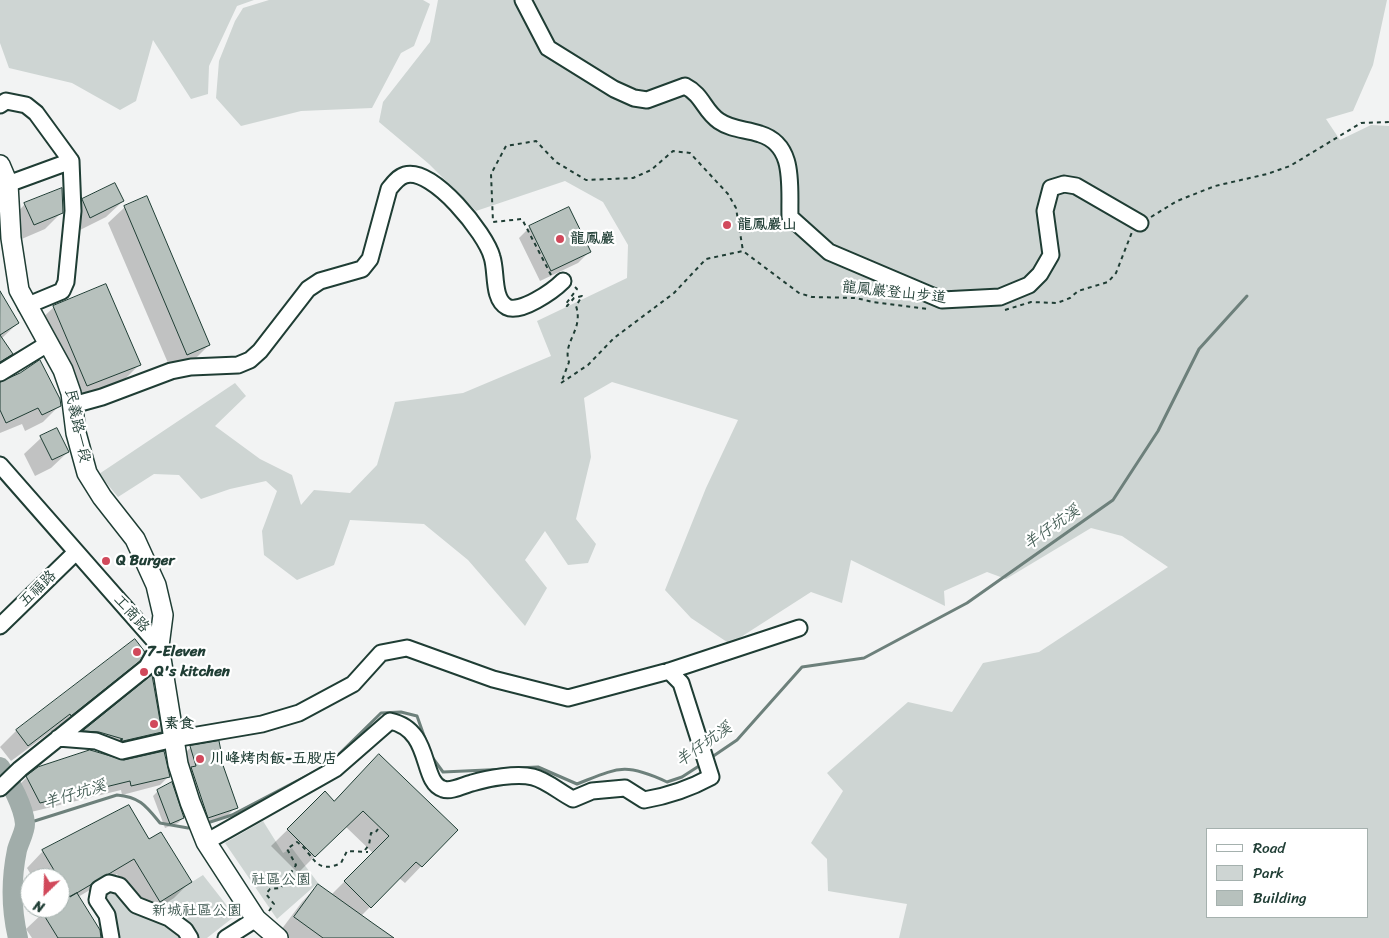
<!DOCTYPE html>
<html>
<head>
<meta charset="utf-8">
<style>
  body { margin:0 }
  #map { position:relative; width:1389px; height:938px; overflow:hidden; background:#f2f3f3; font-family:Sriracha,sans-serif }
  canvas { display:block }
  .legend { position:absolute; left:1206px; top:828px; width:162px; height:90px; box-sizing:border-box; background:#fff; border:1px solid #a5b1ae; margin:0; padding:6px 9px; list-style:none; font-size:15px; color:#1f3d34 }
  .legend li { display:flex; align-items:center; gap:10px; height:25px }
  .legend b { width:25px; border:1px solid #a5b1ae }
  .north { position:absolute; left:20px; top:868px; width:50px; height:50px; box-sizing:border-box; background:#fff; border:1px solid #a5b1ae; border-radius:50%; rotate:204deg; font-size:14px; font-weight:700; line-height:20px; text-align:center; color:#1f3d34 }
  .north::after { content:''; display:block; margin:auto; width:18px; height:22px; background:#d1495b; clip-path:polygon(50% 0,100% 100%,50% 72%,0 100%) }
</style>
</head>
<body>
<div id="map">
<canvas width="1389" height="938"></canvas>
<ul class="legend">
<li><b style="height:6px;background:#fff"></b>Road</li>
<li><b style="height:14px;background:#ced5d3"></b>Park</li>
<li><b style="height:14px;background:#b7c1bd"></b>Building</li>
</ul>
<div class="north">N</div>
</div>
<script>
const context = document.querySelector('canvas').getContext('2d');
context.lineJoin = 'round';
function fillPath(path, color) {
  context.fillStyle = color;
  context.fill(path, 'evenodd');
}
function trace(path, color, width, dash) {
  context.strokeStyle = color;
  context.lineWidth = width;
  context.lineCap = dash ? 'butt' : 'round';
  context.setLineDash(dash || []);
  context.stroke(path);
}
function label(font, color, halo, rows, align = 'center') {
  context.font = font + ' Sriracha,"LXGW WenKai TC",sans-serif';
  context.lineWidth = 4.5;
  context.setLineDash([]);
  context.textBaseline = 'middle';
  context.strokeStyle = halo;
  context.fillStyle = color;
  for (const [text, x, y, turn = 0] of rows) {
    context.save();
    context.translate(x, y);
    context.rotate((+turn || 0) * Math.PI / 180);
    context.textAlign = isNaN(turn) ? turn : align;
    if (halo) context.strokeText(text, 0, 0);
    context.fillText(text, 0, 0);
    context.restore();
  }
}
fillPath(new Path2D(`
  M 0,0 L 254,0 L 237,6 L 209,66 L 208,94 L 191,99 L 153,40 L 136,101 L 120,110 L 72,83 L 9,68 L 0,43 Z
  M 269,0 L 423,0 L 430,4 L 414,46 L 401,53 L 372,108 L 301,111 L 241,126 L 216,98 L 219,61 L 235,21 L 243,8 Z
  M 438,0 L 1387,0 L 1373,65 L 1353,111 L 1326,119 L 1340,140 L 1371,125 L 1389,126 L 1389,938 L 899,938 L 907,904 L 828,891 L 827,859 L 811,843 L 843,791 L 827,773 L 908,702 L 952,712 L 983,663 L 1039,652 L 1168,567 L 1122,536 L 1091,528 L 1006,579 L 987,572 L 944,591 L 945,606 L 851,560 L 842,603 L 811,592 L 730,644 L 691,618 L 665,590 L 706,488 L 738,420 L 612,382 L 584,398 L 591,457 L 576,519 L 596,544 L 588,563 L 568,565 L 545,531 L 525,560 L 547,588 L 525,626 L 468,560 L 424,524 L 350,520 L 334,565 L 297,580 L 264,555 L 262,531 L 277,491 L 266,481 L 230,489 L 201,499 L 179,475 L 154,474 L 118,497 L 99,474 L 235,383 L 246,396 L 215,426 L 260,459 L 292,475 L 301,505 L 314,490 L 350,493 L 377,465 L 395,402 L 463,393 L 551,356 L 537,321 L 627,278 L 628,245 L 603,202 L 565,181 L 476,211 L 429,164 L 379,122 L 383,102 L 430,42 ZM 1208,829 L 1368,829 L 1368,917 L 1208,917 Z
  M 263,821 L 283,853 L 292,848 L 318,883 L 277,919 L 225,843 Z
  M 203,875 L 235,916 L 207,938 L 114,938 L 102,892 L 109,887 L 128,903 L 138,916 Z`), '#ced5d3');
fillPath(new Path2D(`
  M 83,200 L 123,201 L 106,217 L 74,233 L 66,217 Z
  M 25,204 L 62,212 L 45,229 L 17,241 L 9,221 Z
  M 125,207 L 209,345 L 193,361 L 171,370 L 108,223 Z
  M 530,227 L 589,252 L 578,263 L 540,281 L 519,238 Z
  M 0,304 L 18,323 L 1,339 L 11,354 L 0,365 Z
  M 54,307 L 139,365 L 123,381 L 70,401 L 37,323 Z
  M 0,384 L 60,405 L 43,422 L 25,431 L 22,424 L 0,433 Z
  M 57,430 L 68,452 L 51,468 L 35,476 L 24,454 L 41,438 Z
  M 135,641 L 139,660 L 122,677 L 54,731 L 53,730 L 11,761 L 0,747 L 16,731 Z
  M 151,677 L 160,732 L 153,739 L 116,746 L 78,737 Z
  M 191,747 L 220,750 L 218,752 L 236,807 L 228,815 L 201,824 L 183,755 Z
  M 169,776 L 160,785 L 122,795 L 121,790 L 31,812 L 18,786 L 27,777 Z
  M 158,791 L 183,818 L 178,823 L 165,828 L 153,796 Z
  M 325,793 L 334,802 L 456,830 L 405,883 L 399,878 L 361,916 L 392,938 L 284,938 L 278,934 L 302,902 L 318,885 L 331,895 L 373,853 L 345,826 L 298,873 L 271,846 Z
  M 149,841 L 190,882 L 174,898 L 143,918 L 117,874 L 78,897 L 101,938 L 32,938 L 26,929 L 43,913 L 51,908 L 60,908 L 60,878 L 33,878 L 27,868 L 43,851 Z`), '#0003');
trace(new Path2D(`
  M 432,757 L 443,772 L 508,769
  M 709,759 L 737,740 L 802,667 L 864,658 L 967,603 L 1113,500 L 1158,431 L 1199,349 L 1247,296
  M 328,765 L 381,713 L 401,712 L 417,716 L 428,747
  M 517,768 L 538,767 L 577,784 C 618,768 624,762 667,782 L 682,777 L 702,764
  M 25,824 L 117,795 C 140,797 146,806 160,823 L 188,828 L 193,827
  M 204,824 L 232,815 L 316,771`), '#6d807b', 3);
trace(new Path2D(`
  M 0,767 C 10,781 24,807 25,824 C 25,832 19,842 17,850 C 11,879 11,909 18,938`), '#a1adaa', 20);
const building = new Path2D(`
  M 115,183 L 124,201 L 90,218 L 82,199 Z
  M 62,188 L 63,213 L 34,225 L 24,203 Z
  M 147,196 L 210,345 L 187,355 L 124,206 Z
  M 569,207 L 591,252 L 551,271 L 529,226 Z
  M 106,284 L 141,365 L 87,386 L 53,306 Z
  M 0,291 L 19,323 L 0,335 Z
  M 0,335 L 13,354 L 0,362 Z
  M 40,360 L 60,399 L 61,406 L 42,415 L 38,408 L 6,423 L 0,410 L 0,382 L 20,373 Z
  M 57,428 L 69,452 L 52,460 L 40,436 Z
  M 135,639 L 145,652 L 140,661 L 71,716 L 70,714 L 28,746 L 16,730 Z
  M 152,675 L 162,732 L 123,741 L 120,740 L 123,739 L 99,732 L 83,731 Z
  M 219,741 L 221,751 L 218,751 L 238,808 L 208,818 L 191,767 L 196,766 L 190,746 Z
  M 90,750 L 124,760 L 164,751 L 170,777 L 131,786 L 130,781 L 40,803 L 26,776 L 38,767 Z
  M 379,754 L 458,830 L 422,867 L 416,862 L 371,908 L 344,881 L 389,836 L 363,811 L 315,857 L 287,829 L 325,791 L 334,801 Z
  M 172,782 L 184,818 L 170,824 L 157,790 Z
  M 129,805 L 149,839 L 161,832 L 192,882 L 160,902 L 134,859 L 70,897 L 42,850 Z
  M 318,884 L 374,924 L 394,938 L 323,938 L 294,917 Z
  M 77,893 L 100,930 L 101,938 L 58,938 L 42,912 L 49,908 L 60,908 L 60,902 Z`);
fillPath(building, '#b7c1bd');
trace(building, '#1f3d34', 1);
const minor = new Path2D(`
  M 523,0 L 548,48 L 614,89 L 634,98 L 647,100 L 685,86 C 703,95 704,111 719,121 C 732,130 746,129 760,134 C 796,145 789,186 790,217 L 829,252 L 942,300 L 1000,297 L 1029,285 L 1040,274 L 1051,255 L 1045,211 L 1051,188 L 1064,184 L 1076,186 L 1140,223
  M 0,105 L 6,101 L 26,105 L 36,113 L 71,161 L 73,211 L 66,282 L 62,291 L 26,306
  M 0,190 L 8,184 L 71,161
  M 0,373 L 49,343
  M 73,405 L 102,397 L 171,371 L 191,367 L 238,365 L 250,360 L 260,351 L 308,289 L 320,281 L 362,269 L 370,259 L 389,189 C 393,184 398,177 405,175 C 433,167 486,234 492,257 C 497,272 492,299 507,307 C 520,314 553,291 563,281
  M 0,465 L 159,646 L 147,667 L 20,769 L 0,788
  M 0,626 L 76,552
  M 58,738 L 96,741 L 122,751 L 174,739 L 262,724 L 299,713 L 353,684 L 381,653 L 407,648 L 493,679 L 568,698 L 669,671 L 799,628
  M 206,842 L 335,769 L 390,721 C 433,730 420,782 443,789 C 451,792 464,785 472,783 C 488,778 517,773 533,777 C 546,780 561,793 573,799 L 592,791 L 625,788 L 644,800 C 668,796 689,789 711,777 L 681,683 L 669,671
  M 111,938 L 107,915 L 97,900 L 99,889 L 109,883 L 120,886 L 136,905 L 169,918 L 185,930 L 190,938
  M 226,938 L 256,919`);
const major = new Path2D(`
  M 0,165 L 8,184 L 11,238 L 19,290 L 63,370 L 71,393 L 76,433 L 87,473 L 102,497 L 135,539 L 156,585 L 163,615 L 159,646 L 174,739 L 178,764 L 190,802 L 206,842 L 256,919 L 278,938`);
trace(minor, '#1f3d34', 19);
trace(major, '#1f3d34', 22);
trace(new Path2D(`
  M 1151,217 L 1177,201 L 1215,186 L 1267,174 L 1290,166 L 1361,123 L 1389,122
  M 551,275 L 522,219 L 493,222 L 491,174 L 506,146 L 536,141 L 556,162 L 586,180 L 633,178 L 651,170 L 673,151 L 690,153 L 728,194 L 736,208 L 743,251
  M 575,287 L 577,289 L 565,305 L 567,306 L 574,298 L 582,296 L 576,306 C 584,330 562,342 569,362 L 561,383 L 588,365 L 614,338 L 674,293 L 706,259 L 743,251 L 799,293 L 812,297 L 856,298 L 873,302 L 928,309
  M 1005,310 L 1031,302 L 1057,303 L 1070,298 L 1078,291 L 1108,282 L 1116,273 L 1132,232
  M 365,850 L 369,845 L 371,833 L 375,833 L 378,829
  M 269,911 L 274,904 L 266,894 L 270,889 L 281,888 C 286,879 291,873 296,865 L 287,849 L 297,842 C 314,853 314,876 341,863 L 347,851 L 368,852`), '#1f3d34', 2, [4, 4]);
trace(minor, '#fff', 15);
trace(major, '#fff', 19);
for (const [x, y, r, color] of [
  [727,225,5,"#d1495b"],
  [560,239,5,"#d1495b"],
  [106,561,5,"#d1495b"],
  [137,652,5,"#d1495b"],
  [144,672,5,"#d1495b"],
  [154,724,5,"#d1495b"],
  [200,759,5,"#d1495b"]
]) {
  const dot = new Path2D();
  dot.arc(x, y, r, 0, 2 * Math.PI);
  context.fillStyle = color;
  context.fill(dot);
  trace(dot, '#fff', 2);
}
label('bold 15px', '#1f3d34', '#fff', [
  ["龍鳳巖山",737,225],
  ["龍鳳巖",570,239],
  ["Q Burger",116,561],
  ["7-Eleven",147,652],
  ["Q's kitchen",154,672],
  ["素食",164,724],
  ["川峰烤肉飯-五股店",210,759]
], 'left');
label('15px', '#1f3d34', '#fff', [
  ["龍鳳巖登山步道",894,293,6],
  ["民義路一段",77,426,78],
  ["五福路",38,589,-44],
  ["工商路",131,614,48]
]);
label('15px', '#425b54', '#fff', [
  ["社區公園",281,880],
  ["新城社區公園",197,911]
]);
label('italic 16px', '#465f57', '#fff', [
  ["羊仔坑溪",1052,528,-35],
  ["羊仔坑溪",704,745,-35],
  ["羊仔坑溪",75,795,-17]
]);
</script>
</body>
</html>
